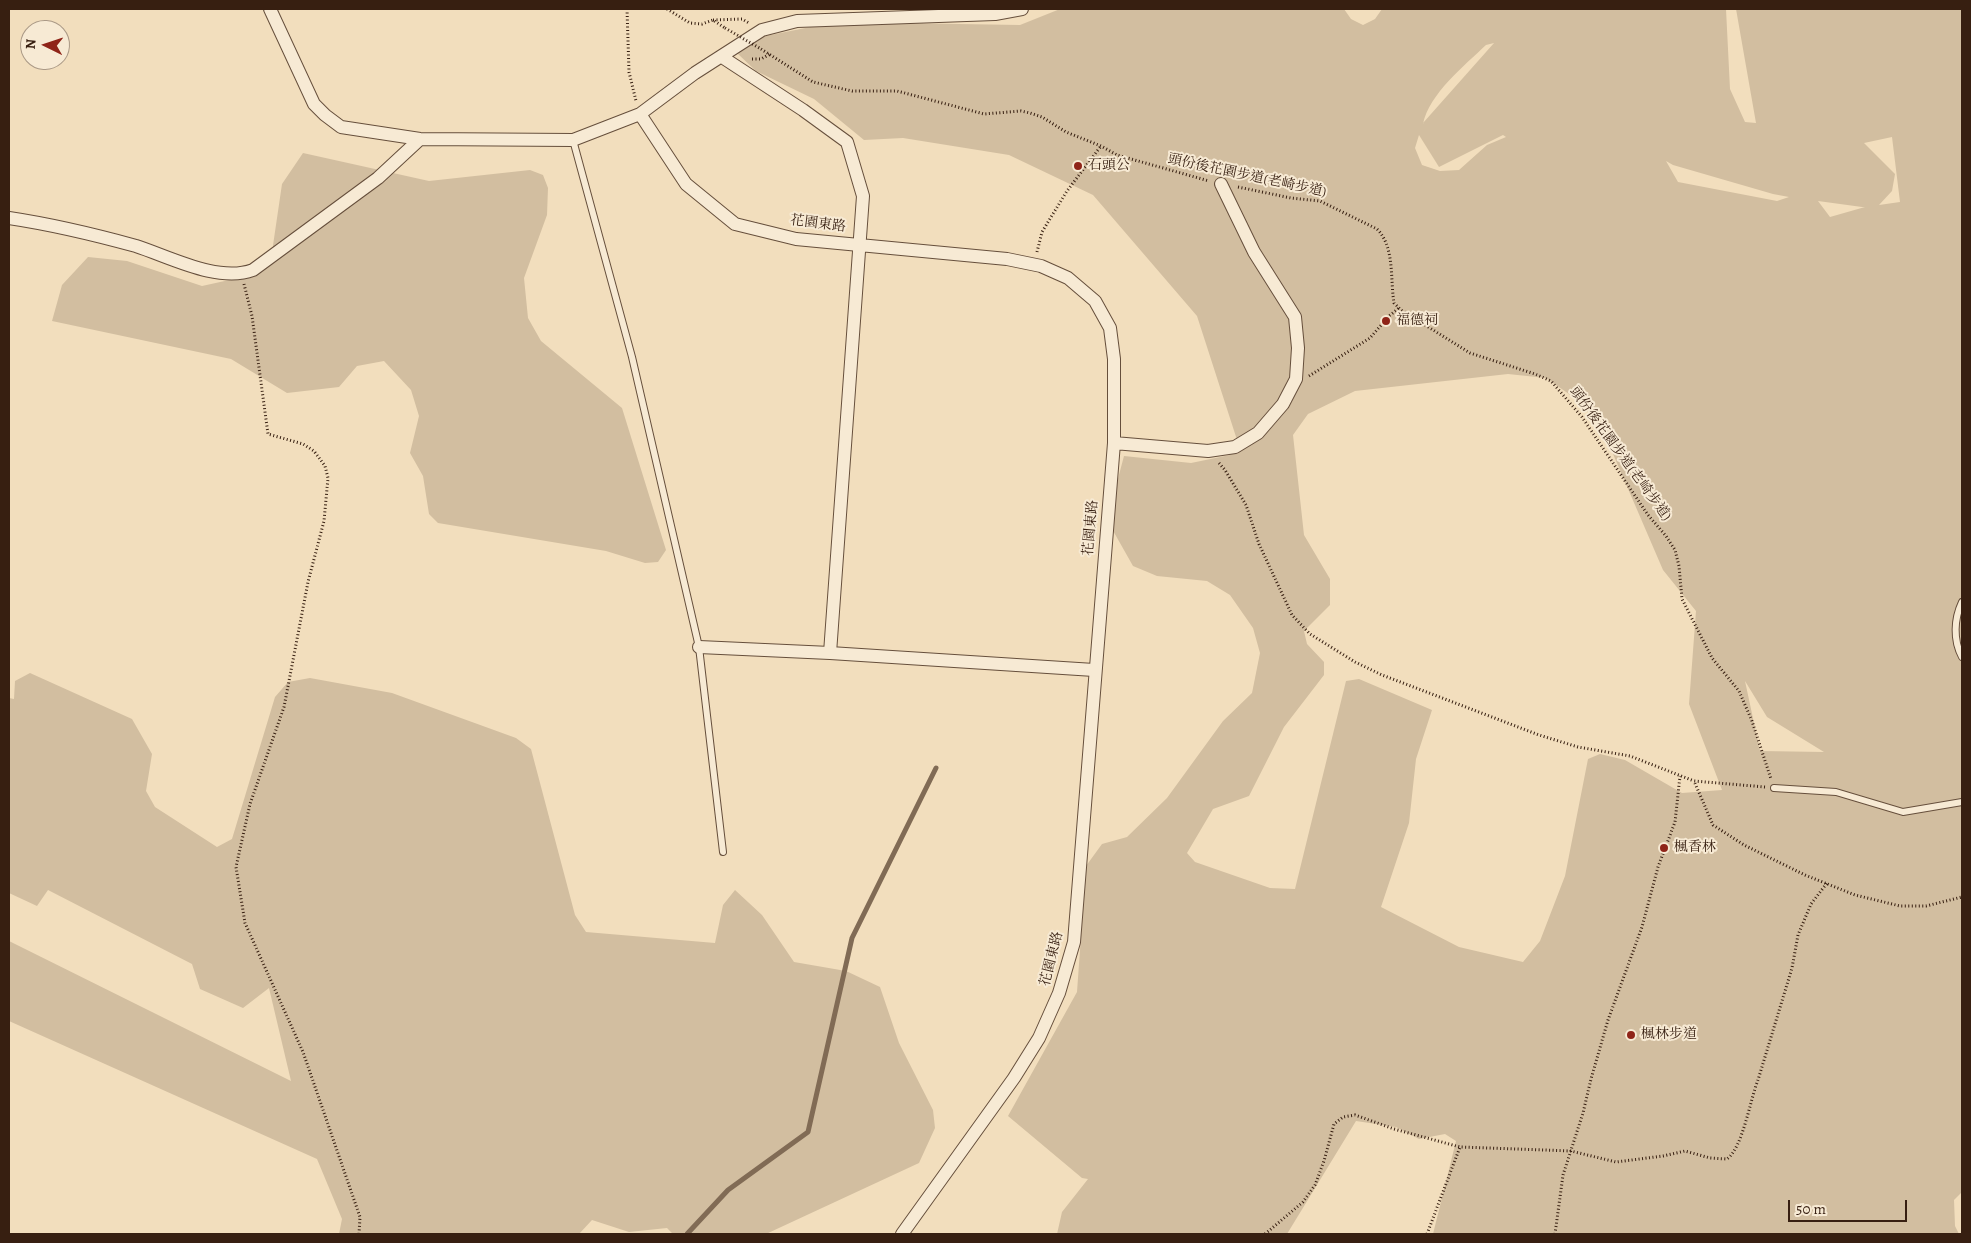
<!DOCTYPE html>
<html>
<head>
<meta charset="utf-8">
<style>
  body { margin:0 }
  #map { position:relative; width:1971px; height:1243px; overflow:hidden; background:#f2debd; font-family:Alegreya,serif }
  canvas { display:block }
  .frame { position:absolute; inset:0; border:10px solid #371f11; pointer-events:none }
  .north { position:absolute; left:20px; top:20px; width:50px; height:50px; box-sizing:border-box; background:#f7ead4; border:1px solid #aa9986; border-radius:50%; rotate:274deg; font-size:14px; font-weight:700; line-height:20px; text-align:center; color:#371f11 }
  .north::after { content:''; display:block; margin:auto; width:18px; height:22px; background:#8f2418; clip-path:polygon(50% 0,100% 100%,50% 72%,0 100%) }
  .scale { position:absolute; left:1788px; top:1200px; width:119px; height:22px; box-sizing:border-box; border:2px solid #371f11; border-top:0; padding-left:6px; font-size:15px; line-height:18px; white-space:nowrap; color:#371f11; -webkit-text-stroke:4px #f7ead4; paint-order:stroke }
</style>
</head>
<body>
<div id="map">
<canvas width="1971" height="1243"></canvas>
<div class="frame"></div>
<div class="north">N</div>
<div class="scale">50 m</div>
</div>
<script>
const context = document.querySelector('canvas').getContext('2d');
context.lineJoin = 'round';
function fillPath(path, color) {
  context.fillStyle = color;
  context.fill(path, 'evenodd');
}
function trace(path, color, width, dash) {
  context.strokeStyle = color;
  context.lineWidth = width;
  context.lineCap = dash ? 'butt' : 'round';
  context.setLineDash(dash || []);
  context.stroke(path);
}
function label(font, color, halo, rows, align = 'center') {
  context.font = font + ' Alegreya,"Noto Serif TC",serif';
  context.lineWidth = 4;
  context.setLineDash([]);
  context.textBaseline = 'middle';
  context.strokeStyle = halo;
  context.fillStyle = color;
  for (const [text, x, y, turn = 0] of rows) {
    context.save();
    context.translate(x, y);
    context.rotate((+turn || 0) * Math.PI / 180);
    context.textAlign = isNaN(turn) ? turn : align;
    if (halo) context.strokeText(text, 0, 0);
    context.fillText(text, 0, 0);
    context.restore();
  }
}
fillPath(new Path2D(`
  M 1060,9 L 1344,9 L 1351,19 L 1363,25 L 1375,19 L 1382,9 L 1726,9 L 1730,89 L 1745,122 L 1756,123 L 1736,9 L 1962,9 L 1962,1192 L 1954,1200 L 1955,1226 L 1959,1234 L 1433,1234 L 1456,1141 L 1445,1134 L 1419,1139 L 1396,1127 L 1356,1121 L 1287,1234 L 1057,1234 L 1062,1212 L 1088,1179 L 1082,1178 L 1008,1116 L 1077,992 L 1086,866 L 1102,844 L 1127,837 L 1167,798 L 1223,721 L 1252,693 L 1260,653 L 1253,628 L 1230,595 L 1207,581 L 1157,576 L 1133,566 L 1107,520 L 1124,456 L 1191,463 L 1230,455 L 1238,443 L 1197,316 L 1093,195 L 1009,155 L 903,138 L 864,140 L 814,99 L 756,71 L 737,53 L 741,41 L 835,22 L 1020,25 ZM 1494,43 L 1423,123 L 1423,124 C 1429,94 1465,65 1486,45 ZM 1419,135 L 1439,167 L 1503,135 L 1506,137 L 1487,145 L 1459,170 L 1440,171 L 1422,165 L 1415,148 ZM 1892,137 L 1900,202 L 1879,205 L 1892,191 L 1895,174 L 1864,143 ZM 1666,161 L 1673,165 L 1773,194 L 1789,197 L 1777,201 L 1678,182 ZM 1818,201 L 1862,207 L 1865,207 L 1830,217 ZM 1508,374 L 1546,378 L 1579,401 L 1604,433 L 1663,570 L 1696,611 L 1689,704 L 1722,790 L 1682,793 L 1625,760 L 1600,754 L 1588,759 L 1565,876 L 1540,941 L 1523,962 L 1459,947 L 1381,907 L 1409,823 L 1416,759 L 1432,710 L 1359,679 L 1346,681 L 1295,889 L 1270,888 L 1195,862 L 1187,853 L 1213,809 L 1249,796 L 1284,727 L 1324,675 L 1324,662 L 1307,644 L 1304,631 L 1330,605 L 1330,579 L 1304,535 L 1293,435 L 1308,414 L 1355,391 ZM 1745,681 L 1767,717 L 1824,752 L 1760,751 Z
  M 303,153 L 429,181 L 530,170 L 543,175 L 548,188 L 547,215 L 524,278 L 528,318 L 541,341 L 622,408 L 666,550 L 658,562 L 645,563 L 606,551 L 438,523 L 429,514 L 423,476 L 410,453 L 419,416 L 411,390 L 384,361 L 357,366 L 339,387 L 287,393 L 231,359 L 52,321 L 62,285 L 88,257 L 127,261 L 202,286 L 252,275 L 271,259 L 282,184 Z
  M 30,673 L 132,719 L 152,754 L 146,791 L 155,807 L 217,847 L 232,839 L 275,697 L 288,682 L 310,678 L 392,693 L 516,738 L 531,749 L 575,915 L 586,932 L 715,943 L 723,905 L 735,890 L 762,915 L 794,962 L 846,971 L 880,987 L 899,1043 L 933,1110 L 935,1128 L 919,1163 L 766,1234 L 673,1234 L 667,1228 L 629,1232 L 592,1220 L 579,1234 L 339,1234 L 342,1219 L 317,1159 L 9,1021 L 9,941 L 291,1081 L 269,988 L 243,1008 L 200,989 L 192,964 L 48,890 L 37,906 L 9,893 L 9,698 L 14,699 L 15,681 Z`), '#d2bea0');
trace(new Path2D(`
  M 687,1234 L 728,1190 L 808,1132 L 852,938 L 936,768`), '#816b55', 5);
const lane = new Path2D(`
  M 573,140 L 632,357 L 699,647 L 723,852
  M 1962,602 C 1954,619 1953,640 1962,657
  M 1774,788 L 1836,792 L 1903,812 L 1962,802`);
const street = new Path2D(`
  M 270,9 L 314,104 L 325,115 L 341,127 L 420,139 L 573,140 L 640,114 L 695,73 L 762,30 L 797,21 L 995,14 L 1022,9
  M 722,57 L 803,110 L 847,142 L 863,196 L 830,653
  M 640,114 L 686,184 L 735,224 L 796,239 L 1007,259 L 1041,266 L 1068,278 L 1095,301 L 1110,328 L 1114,359 L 1114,443 L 1074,942 L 1059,993 L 1039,1038 L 1014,1078 L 902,1234
  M 9,218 C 49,224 96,235 136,246 C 170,257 218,283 253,270 L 378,178 L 420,139
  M 1114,443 L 1208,451 L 1235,447 L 1258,433 L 1283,404 L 1296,379 L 1298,348 L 1295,317 L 1254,252 L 1221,184
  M 699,647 L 830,653 L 1094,670`);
trace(lane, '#664f3c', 8);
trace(street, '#664f3c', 14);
trace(new Path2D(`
  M 627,9 L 629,72 L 636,101
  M 667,9 L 690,23 L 702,24 L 713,20 L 725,28
  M 713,20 L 742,19 L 749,23
  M 761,49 L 813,82 L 852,91 L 897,91 L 984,114 L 1021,111 L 1030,113 L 1042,117 L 1066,132 L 1101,146 L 1117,155 L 1209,181
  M 752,59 L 761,59 L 770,54
  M 1238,187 L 1291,198 L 1320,201 L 1377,229 C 1395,247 1390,279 1394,303 L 1401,310 L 1470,353 L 1535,374 L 1551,381 L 1582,417 L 1648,515 L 1666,536 L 1675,550 L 1679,566 L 1682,599 L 1712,658 L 1739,691 L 1752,721 L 1771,779
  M 1037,252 L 1042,232 L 1067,191 L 1101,146
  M 244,284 L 252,316 L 268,434 L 303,444 L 314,451 L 325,466 L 328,478 L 324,521 L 308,582 L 284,707 L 250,804 L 236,867 L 245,923 L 303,1052 L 360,1217 L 359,1234
  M 1309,376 L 1370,338 L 1389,316 L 1399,308
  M 1219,463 L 1225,470 L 1246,505 L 1259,544 L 1292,615 L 1310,634 L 1355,662 L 1382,675 L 1539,735 L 1578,747 L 1630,756 L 1694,781
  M 1765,787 L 1694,781 L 1713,825 L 1744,845 L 1805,875 L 1855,895 L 1900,906 L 1926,906 L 1962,897
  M 1265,1234 L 1303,1202 L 1315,1185 L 1324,1161 L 1334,1124 L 1343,1117 L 1355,1115 L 1394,1129 L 1460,1147 L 1571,1151 L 1616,1162 L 1663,1156 L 1685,1151 L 1710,1158 L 1727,1159 C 1743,1147 1750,1100 1758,1080 L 1792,968 L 1798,935 L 1811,904 L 1827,883
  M 1427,1234 L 1460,1147
  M 1555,1234 L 1563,1175 L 1583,1113 L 1591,1079 L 1608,1020 L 1642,927 L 1658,867 L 1675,822 L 1680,776`), '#371f11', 3, [1, 2.5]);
trace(lane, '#f7ead4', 6);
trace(street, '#f7ead4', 12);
trace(new Path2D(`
  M 725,28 L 761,49`), '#371f11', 3, [1, 2.5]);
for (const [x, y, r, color] of [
  [1078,166,5,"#8f2418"],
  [1386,321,5,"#8f2418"],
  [1664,848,5,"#8f2418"],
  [1631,1035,5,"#8f2418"]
]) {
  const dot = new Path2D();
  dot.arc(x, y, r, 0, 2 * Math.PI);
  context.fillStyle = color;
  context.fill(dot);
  trace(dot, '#f7ead4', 2);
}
label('14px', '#371f11', '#f7ead4', [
  ["石頭公",1088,166],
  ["福德祠",1396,321],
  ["楓香林",1674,848],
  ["楓林步道",1641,1035]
], 'left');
label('14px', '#371f11', '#f7ead4', [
  ["頭份後花園步道(老崎步道)",1247,176,12],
  ["花園東路",818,224,7],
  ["頭份後花園步道(老崎步道)",1620,454,54],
  ["花園東路",1091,528,-85],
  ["花園東路",1052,959,-76]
]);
</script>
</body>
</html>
